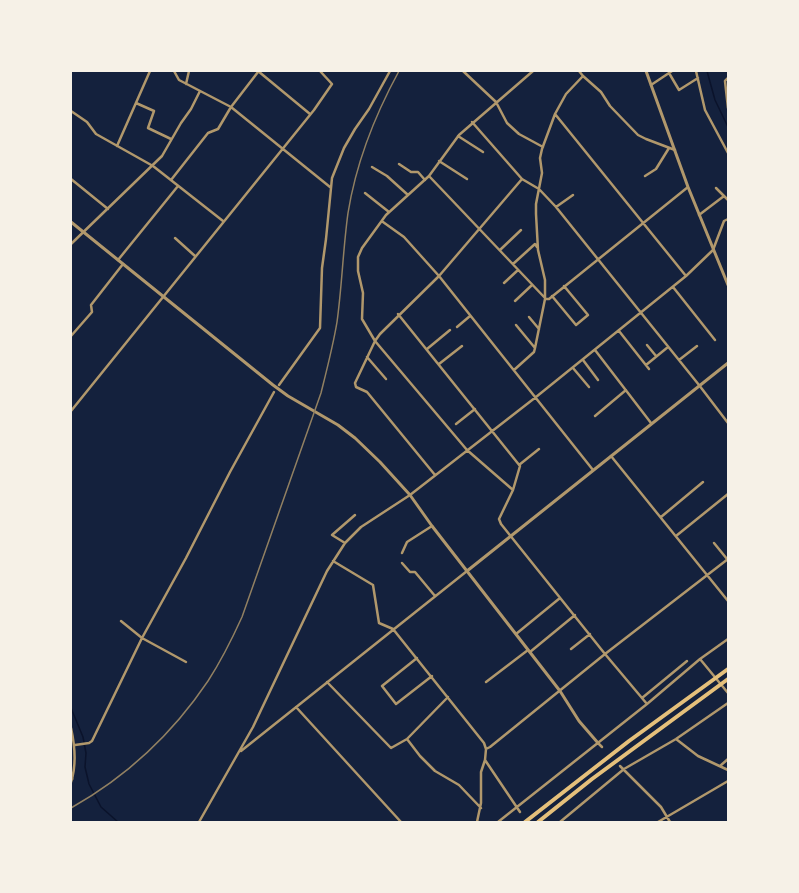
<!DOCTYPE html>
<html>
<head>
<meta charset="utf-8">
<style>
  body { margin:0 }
  #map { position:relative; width:799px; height:893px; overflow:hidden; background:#14213d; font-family:Commissioner,sans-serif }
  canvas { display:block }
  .frame { position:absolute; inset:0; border:72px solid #f6f1e7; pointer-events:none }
</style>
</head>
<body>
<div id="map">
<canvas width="799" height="893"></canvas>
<div class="frame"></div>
</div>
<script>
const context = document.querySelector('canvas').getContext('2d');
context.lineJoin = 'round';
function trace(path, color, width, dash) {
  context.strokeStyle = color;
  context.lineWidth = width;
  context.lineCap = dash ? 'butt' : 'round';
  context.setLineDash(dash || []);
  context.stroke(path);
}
trace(new Path2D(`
  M 707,71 L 715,100 L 728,127
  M 71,708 L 83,737 L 86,753 L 85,767 L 89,784 L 101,807 L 118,822`), '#0b132b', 1.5);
trace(new Path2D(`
  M 174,71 L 179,80 L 231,107 L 330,187
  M 258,71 L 310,114
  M 463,71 L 496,102 L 507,123 L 519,134 L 543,147
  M 579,71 L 583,76 L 601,92 L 610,106 L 638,135 L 646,139 L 675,150
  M 696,71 L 705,110 L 728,153
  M 669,73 L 679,90 L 698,78
  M 728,78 L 725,81 L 728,108
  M 186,84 L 189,71
  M 651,85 L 672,71
  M 136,103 L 154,111 L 148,128 L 171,139
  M 71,111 L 87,122 L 96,134 L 153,166 L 223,221
  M 555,114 L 686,276
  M 472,122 L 522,179 L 539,189 L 556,207 L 699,385 L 728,423
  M 458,136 L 483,152
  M 117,146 L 150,71
  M 439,161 L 467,179
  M 399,164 L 411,172 L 418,172 L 425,180
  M 372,167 L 387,176 L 408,195
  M 429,176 L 545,298
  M 645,176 L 656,169 L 669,148
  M 71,179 L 108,209
  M 171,180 L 208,133 L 218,129 L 231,107 L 258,72
  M 716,188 L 728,200
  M 365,193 L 389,212
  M 556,207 L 573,195
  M 699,215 L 724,196
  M 383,222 L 404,237 L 439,276 L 593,470
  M 175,238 L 195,256
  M 71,244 L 162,156 L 181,123 L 191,109 L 200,91
  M 500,250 L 521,230
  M 118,260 L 178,186
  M 513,264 L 535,244 L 537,247
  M 504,283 L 518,270
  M 673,287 L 715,340
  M 552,296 L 576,325 L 588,315 L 564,286
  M 545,299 L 549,299 L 688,187
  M 515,301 L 532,285
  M 398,314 L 520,466 L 513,490 L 499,519 L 501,524 L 605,654 L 647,704
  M 529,317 L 539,329
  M 516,325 L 535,348
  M 457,327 L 470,316
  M 619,331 L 649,369
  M 71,336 L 92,312 L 91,305 L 123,264
  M 647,345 L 656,356
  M 427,349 L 450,330
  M 595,350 L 651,423
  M 367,357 L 386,379
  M 583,360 L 598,380
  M 679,360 L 697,346
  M 439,364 L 462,346
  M 646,365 L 668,347
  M 573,368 L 589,387
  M 514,370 L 534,352 L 535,348 L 545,299 L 545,280 L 538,250 L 536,214 L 536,204 L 542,173 L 540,158 L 542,149 L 555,114 L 566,94 L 583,76
  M 279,385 L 320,328 L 322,268 L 326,239 L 332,178 L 344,148 L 355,129 L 369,109 L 390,71
  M 71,411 L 314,110 L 332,84 L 320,71
  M 595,416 L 626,390
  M 456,424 L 475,409
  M 611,456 L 728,601
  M 519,465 L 539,449
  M 435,475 L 367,392 L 356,387 L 355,383 L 375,341 L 380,334 L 439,276 L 522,179
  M 513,490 L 467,450 L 375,341 L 362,319 L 363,293 L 358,271 L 358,257 L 362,248 L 386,215 L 429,176 L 459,135 L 533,71
  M 661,517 L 703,482
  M 676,536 L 728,494
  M 345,543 L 332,535 L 355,515
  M 714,543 L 727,559
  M 402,553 L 407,542 L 432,526
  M 333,561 L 373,585 L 379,623 L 393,629 L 484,743 L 486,749 L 485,760 L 520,812
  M 402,563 L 410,572 L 415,572 L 435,596
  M 121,621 L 142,638 L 186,662
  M 516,634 L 560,598
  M 571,649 L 590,634
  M 530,652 L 575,615
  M 417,658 L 382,686 L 396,704 L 432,676
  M 700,659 L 728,693
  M 327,682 L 391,748 L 407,739 L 420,756 L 435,771 L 459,785 L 481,808
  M 486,682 L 528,650
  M 642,698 L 687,661
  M 296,707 L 401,822
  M 71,728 C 75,746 77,764 71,782
  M 407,739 L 448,697
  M 676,739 L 698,756 L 728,770
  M 598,743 L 602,747
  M 75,745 L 89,743 L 92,741 L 142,638 L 186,558 L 230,472 L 274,392
  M 486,749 L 490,747 L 605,654 L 728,559
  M 241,751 L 467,571
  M 620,766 L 661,807 L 670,822
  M 720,766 L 728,759
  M 199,822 L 253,727 L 327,571 L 345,543 L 361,527 L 410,495 L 536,397 L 686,276 L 713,250 L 724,221 L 728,219
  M 477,822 L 481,803 L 481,772 L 485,760
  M 498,822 L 647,704 L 700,659 L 728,639
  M 560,822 L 624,769 L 676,739 L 728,703
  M 658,822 L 728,781`), '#b1986c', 2.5);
trace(new Path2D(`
  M 646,71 L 688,187 L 728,285
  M 71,222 L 273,385 L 288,396 L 338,425 L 355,438 L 380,462 L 410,495 L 432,526 L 560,691 L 579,721 L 598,743
  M 467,571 L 728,363
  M 71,777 L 72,779`), '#b1986c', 3);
trace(new Path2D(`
  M 525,822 L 629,741 L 728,669
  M 538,822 L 592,779 L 728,679`), '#e5c07b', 4);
trace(new Path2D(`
  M 71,808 C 126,777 173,733 208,681 C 221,661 232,639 242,617 L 321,393 C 327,369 333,346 337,322 C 342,286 343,249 348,213 C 356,163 375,115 399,71`), '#918062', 1.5);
</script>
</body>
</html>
